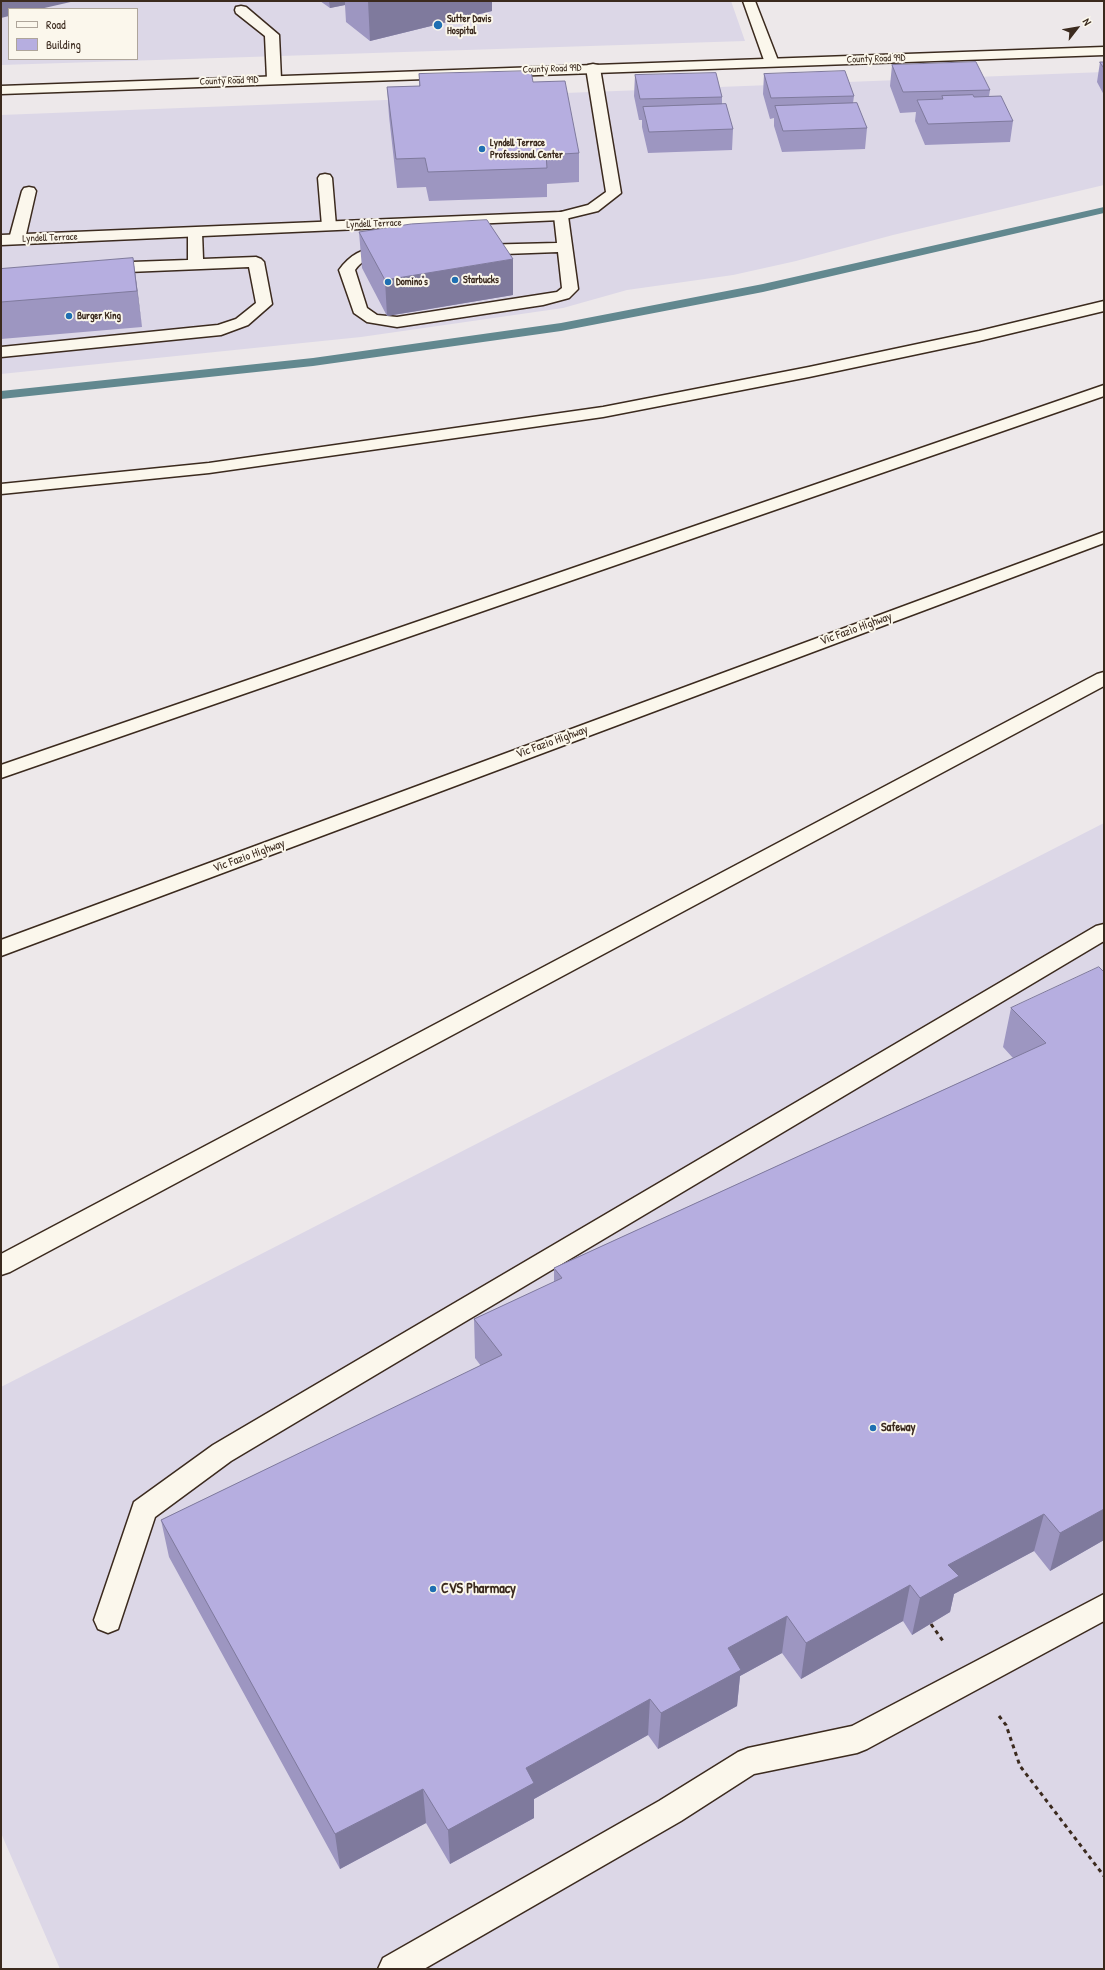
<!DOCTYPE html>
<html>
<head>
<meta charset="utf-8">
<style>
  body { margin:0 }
  #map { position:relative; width:1105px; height:1970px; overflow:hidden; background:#ede8ea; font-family:"Patrick Hand",sans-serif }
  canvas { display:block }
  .frame { position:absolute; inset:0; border:2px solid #3b2a1e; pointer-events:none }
  .legend { position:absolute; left:8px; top:8px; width:130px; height:52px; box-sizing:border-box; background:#fbf7ec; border:1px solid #aea59a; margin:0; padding:5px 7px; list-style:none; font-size:12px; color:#3b2a1e }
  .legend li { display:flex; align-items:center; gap:8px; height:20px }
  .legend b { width:20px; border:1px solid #aea59a }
  .north { position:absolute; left:1057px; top:8px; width:40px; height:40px; -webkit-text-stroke:3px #fbf7ec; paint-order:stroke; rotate:59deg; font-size:11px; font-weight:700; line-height:16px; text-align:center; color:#3b2a1e }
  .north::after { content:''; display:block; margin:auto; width:14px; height:18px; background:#3b2a1e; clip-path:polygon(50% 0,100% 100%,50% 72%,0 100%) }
</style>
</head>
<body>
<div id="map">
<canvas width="1105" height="1970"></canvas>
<div class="frame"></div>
<ul class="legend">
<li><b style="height:5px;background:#fbf7ec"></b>Road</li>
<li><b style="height:11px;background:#b6aee0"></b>Building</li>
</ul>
<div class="north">N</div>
</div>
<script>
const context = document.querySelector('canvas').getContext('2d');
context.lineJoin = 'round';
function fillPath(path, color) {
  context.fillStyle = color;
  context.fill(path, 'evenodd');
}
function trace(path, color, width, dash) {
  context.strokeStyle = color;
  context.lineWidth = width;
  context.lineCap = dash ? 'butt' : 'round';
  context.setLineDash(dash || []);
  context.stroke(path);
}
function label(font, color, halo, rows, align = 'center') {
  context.font = font + ' "Patrick Hand",sans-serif';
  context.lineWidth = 4;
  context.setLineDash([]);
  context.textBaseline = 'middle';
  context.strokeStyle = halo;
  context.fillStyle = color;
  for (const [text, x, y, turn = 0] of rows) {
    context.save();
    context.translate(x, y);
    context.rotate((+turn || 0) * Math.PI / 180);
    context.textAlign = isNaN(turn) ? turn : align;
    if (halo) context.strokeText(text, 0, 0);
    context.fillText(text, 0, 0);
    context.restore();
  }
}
fillPath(new Path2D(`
  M 1,1 L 731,1 L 745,41 L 1,65 ZM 9,9 L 137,9 L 137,59 L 9,59 Z
  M 1104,72 L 1104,185 L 893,235 L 796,261 L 733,275 L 627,290 L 563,308 L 361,337 L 1,374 L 1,115 Z
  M 1104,823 L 1104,1969 L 60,1969 L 1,1833 L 1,1387 Z`), '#dcd7e7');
fillPath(new Path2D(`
  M 1104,207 L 1104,213 L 763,292 L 561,331 L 313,366 L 1,399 L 1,391 L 313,358 L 561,323 L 763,284 Z`), '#62888f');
const lane = new Path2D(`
  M 743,1 L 755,1 L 779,63 L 777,66 L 767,66 L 765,63 Z
  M 241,6 L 246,7 L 279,35 L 281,79 L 279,82 L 269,82 L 267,79 L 265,36 L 236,13 L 235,10 L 236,7 Z
  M 325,174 L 330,175 L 332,178 L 336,226 L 334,229 L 324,229 L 322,226 L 318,178 L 320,175 Z
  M 29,187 L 34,188 L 36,191 L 25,239 L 22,242 L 12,242 L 9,239 L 22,191 L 24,188 Z
  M 561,212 L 566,213 L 568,216 L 578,289 L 569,298 L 543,305 L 397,327 L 367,322 L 354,313 L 339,270 C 353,250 373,244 396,250 L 399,253 L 396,256 C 379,261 367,253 355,270 L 367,308 L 377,315 L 397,317 L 557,292 L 562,288 L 558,252 L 477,255 L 472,253 L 469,250 L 472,247 L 477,245 L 557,243 L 554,216 L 556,213 Z
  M 195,228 L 200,229 L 202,232 L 203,259 L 256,257 L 261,259 L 264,262 L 272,304 L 248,325 L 221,335 L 1,357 L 1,347 L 218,325 L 236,319 L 256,303 L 249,267 L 104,273 L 99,271 L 96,268 L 99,265 L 104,263 L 188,260 L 188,232 L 190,229 Z
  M 1104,924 L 1104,941 L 231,1461 L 155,1517 L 118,1629 L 108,1633 L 98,1629 L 94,1620 L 134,1502 L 213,1445 L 1096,926 Z
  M 1104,1594 L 1104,1621 L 867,1749 L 857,1753 L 754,1774 L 681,1821 L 424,1969 L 378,1969 L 383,1958 L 659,1801 L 738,1752 L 748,1748 L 852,1726 Z`);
const street = new Path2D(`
  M 593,64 L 598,65 L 600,68 L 621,193 L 598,211 L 561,220 L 1,245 L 1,235 L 561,212 L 588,205 L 606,192 L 586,68 L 588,65 Z`);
const secondary = new Path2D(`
  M 1104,47 L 1104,55 L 1,94 L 1,86 Z`);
const highway = new Path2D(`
  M 1104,301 L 1104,311 L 979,341 L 809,377 L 603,417 L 209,473 L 1,494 L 1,484 L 209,463 L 603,407 L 809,367 L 979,331 Z
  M 1104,385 L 1104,396 L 1,778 L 1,765 Z
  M 1104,532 L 1104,543 L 1,956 L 1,940 Z
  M 1104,672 L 1104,686 L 10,1272 L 1,1275 L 1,1254 L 1097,674 Z`);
trace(lane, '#3b2a1e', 3);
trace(street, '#3b2a1e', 3);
trace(secondary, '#3b2a1e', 3);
trace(highway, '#3b2a1e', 3);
trace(new Path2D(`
  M 931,1624 L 943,1641
  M 999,1716 L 1006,1725 L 1020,1766 L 1104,1876`), '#3b2a1e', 3, [4, 4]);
fillPath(lane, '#fbf7ec');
fillPath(street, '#fbf7ec');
fillPath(secondary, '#fbf7ec');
fillPath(highway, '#fbf7ec');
fillPath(new Path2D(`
  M 320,1 L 492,1 L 492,11 L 370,41 L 346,22 L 345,5 L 330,8 Z
  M 1100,62 L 1104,62 L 1104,95 L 1097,82 Z
  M 892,65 L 990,90 L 989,96 L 1013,121 L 1010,142 L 925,145 L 915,121 L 916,112 L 900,113 L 890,86 Z
  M 419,74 L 533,82 L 579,153 L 579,182 L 547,184 L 547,197 L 429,201 L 426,187 L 397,188 L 389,116 L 387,87 L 419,86 Z
  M 764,74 L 854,96 L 853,103 L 867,128 L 865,149 L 782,152 L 774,126 L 774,118 L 770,119 L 763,94 Z
  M 635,75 L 722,97 L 722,104 L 733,129 L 732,150 L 648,153 L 642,127 L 642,120 L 639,120 L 634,96 Z
  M 359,232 L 513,295 L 387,316 L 362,268 Z
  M 133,258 L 142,327 L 1,339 L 1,269 Z
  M 1104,972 L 1104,1540 L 1050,1571 L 1034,1551 L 954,1594 L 950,1612 L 912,1635 L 903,1621 L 801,1679 L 782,1653 L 740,1676 L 737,1706 L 658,1749 L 648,1735 L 534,1799 L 534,1818 L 450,1864 L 426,1823 L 340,1869 L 169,1557 L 161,1520 L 481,1366 L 475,1358 L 474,1319 L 554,1282 L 554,1268 L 1013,1058 L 1003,1047 L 1011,1008 Z`), '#9d96c1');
fillPath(new Path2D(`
  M 1,1 L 75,1 L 40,9 L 9,9 L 9,16 L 1,18 Z
  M 329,1 L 345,1 L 345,5 L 330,8 Z
  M 368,1 L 492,1 L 492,11 L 370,41 Z
  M 133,258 L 138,294 L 142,327 L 137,291 Z
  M 513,259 L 513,295 L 387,316 L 385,280 Z
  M 1104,1509 L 1104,1540 L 1050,1571 L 1060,1533 Z
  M 1044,1514 L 1034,1551 L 954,1594 L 950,1612 L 912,1635 L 920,1598 L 948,1565 Z
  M 910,1585 L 903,1621 L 801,1679 L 806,1643 Z
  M 787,1616 L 782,1653 L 740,1676 L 737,1706 L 658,1749 L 661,1713 L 728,1648 Z
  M 650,1699 L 648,1735 L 534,1799 L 534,1818 L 450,1864 L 448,1830 L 526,1768 Z
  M 423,1789 L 426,1823 L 340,1869 L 335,1834 Z`), '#7f7a9d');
const building = new Path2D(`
  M 976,62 L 990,90 L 903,92 L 892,65 Z
  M 1100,62 L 1104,62 L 1104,68 Z
  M 531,71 L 533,82 L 565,81 L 579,153 L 546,155 L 547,168 L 428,172 L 425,158 L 396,159 L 387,87 L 420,86 L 419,74 Z
  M 845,71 L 854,96 L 771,98 L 764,74 Z
  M 716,73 L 722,97 L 640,99 L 635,75 Z
  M 973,95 L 974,97 L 1001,96 L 1013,121 L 928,124 L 917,100 L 943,99 L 942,96 Z
  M 857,103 L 867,128 L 783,131 L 775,106 Z
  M 726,104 L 733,129 L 649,132 L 643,107 Z
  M 487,220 L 513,259 L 385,280 L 359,232 L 411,224 Z
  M 133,258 L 137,291 L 1,302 L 1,269 Z
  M 1099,967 L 1104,972 L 1104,1509 L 1060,1533 L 1044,1514 L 948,1565 L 959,1576 L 920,1598 L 910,1585 L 806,1643 L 787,1616 L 728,1648 L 741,1670 L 661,1713 L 650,1699 L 526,1768 L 534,1783 L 448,1830 L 423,1789 L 335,1834 L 161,1520 L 502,1355 L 474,1319 L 562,1278 L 554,1268 L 1046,1043 L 1011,1008 Z`);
fillPath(building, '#b6aee0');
trace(building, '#7f7a9d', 1);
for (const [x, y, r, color] of [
  [438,25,5,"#1f6fb2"],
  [482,149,4,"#1f6fb2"],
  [455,280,4,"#1f6fb2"],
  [388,282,4,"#1f6fb2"],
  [69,316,4,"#1f6fb2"],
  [873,1428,4,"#1f6fb2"],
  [433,1589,4,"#1f6fb2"]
]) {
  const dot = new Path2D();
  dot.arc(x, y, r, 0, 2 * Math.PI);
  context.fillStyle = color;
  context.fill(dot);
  trace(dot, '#fbf7ec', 1.5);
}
label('bold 10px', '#3b2a1e', '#fbf7ec', [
  ["Sutter Davis",447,19],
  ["Hospital",447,31],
  ["Lyndell Terrace",490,143],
  ["Professional Center",490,155],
  ["Starbucks",463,280],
  ["Domino's",396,282],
  ["Burger King",77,316]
], 'left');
label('10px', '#3b2a1e', '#fbf7ec', [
  ["County Road 99D",876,59,-2],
  ["County Road 99D",552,69,-2],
  ["County Road 99D",229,81,-2],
  ["Lyndell Terrace",374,224,-2],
  ["Lyndell Terrace",50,238,-2]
]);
label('12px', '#3b2a1e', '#fbf7ec', [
  ["Vic Fazio Highway",856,629,-20],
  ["Vic Fazio Highway",552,742,-20],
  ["Vic Fazio Highway",249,856,-20]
]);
label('bold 12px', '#3b2a1e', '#fbf7ec', [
  ["Safeway",881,1428]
], 'left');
label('bold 14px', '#3b2a1e', '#fbf7ec', [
  ["CVS Pharmacy",441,1589]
], 'left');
</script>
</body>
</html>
